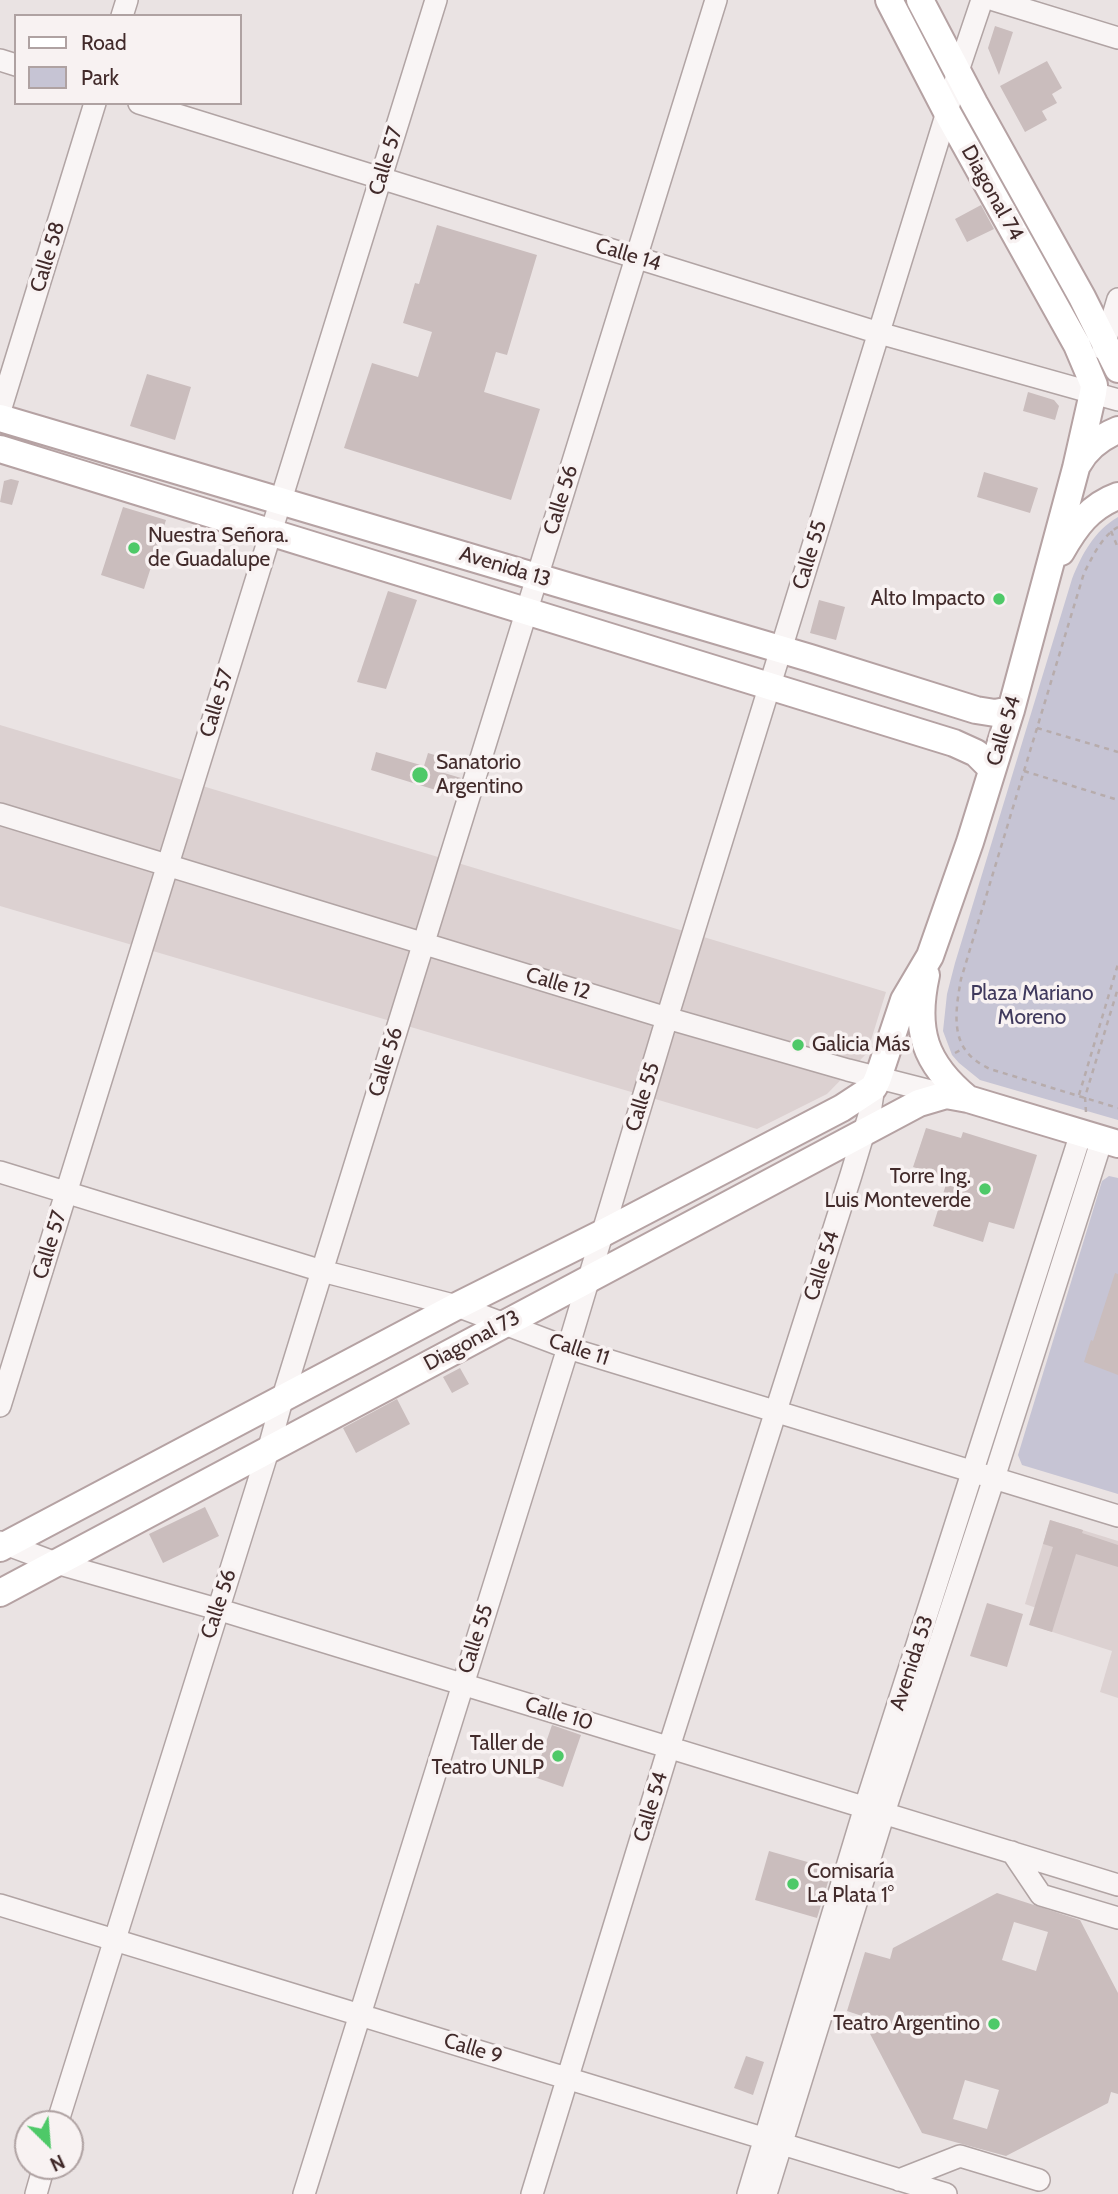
<!DOCTYPE html>
<html>
<head>
<meta charset="utf-8">
<style>
  body { margin:0 }
  #map { position:relative; width:1118px; height:2194px; overflow:hidden; background:#eae3e3; font-family:Cabin,sans-serif }
  canvas { display:block }
  .legend { position:absolute; left:14px; top:14px; width:228px; height:91px; box-sizing:border-box; background:#f8f2f2; border:2px solid #afa2a2; margin:0; padding:9px 12px; list-style:none; font-size:21px; color:#422b2b }
  .legend li { display:flex; align-items:center; gap:14px; height:35px }
  .legend b { width:35px; border:2px solid #afa2a2 }
  .north { position:absolute; left:14px; top:2110px; width:70px; height:70px; box-sizing:border-box; background:#f8f2f2; border:2px solid #afa2a2; border-radius:50%; rotate:155deg; font-size:19px; font-weight:700; line-height:28px; text-align:center; color:#422b2b }
  .north::after { content:''; display:block; margin:auto; width:24px; height:32px; background:#4ec968; clip-path:polygon(50% 0,100% 100%,50% 72%,0 100%) }
</style>
</head>
<body>
<div id="map">
<canvas width="1118" height="2194"></canvas>
<ul class="legend">
<li><b style="height:9px;background:#fff"></b>Road</li>
<li><b style="height:19px;background:#c6c4d4"></b>Park</li>
</ul>
<div class="north">N</div>
</div>
<script>
const context = document.querySelector('canvas').getContext('2d');
context.lineJoin = 'round';
function fillPath(path, color) {
  context.fillStyle = color;
  context.fill(path, 'evenodd');
}
function trace(path, color, width, dash) {
  context.strokeStyle = color;
  context.lineWidth = width;
  context.lineCap = dash ? 'butt' : 'round';
  context.setLineDash(dash || []);
  context.stroke(path);
}
function label(font, color, halo, rows, align = 'center') {
  context.font = font + ' Cabin,sans-serif';
  context.lineWidth = 7;
  context.setLineDash([]);
  context.textBaseline = 'middle';
  context.strokeStyle = halo;
  context.fillStyle = color;
  for (const [text, x, y, turn = 0] of rows) {
    context.save();
    context.translate(x, y);
    context.rotate((+turn || 0) * Math.PI / 180);
    context.textAlign = isNaN(turn) ? turn : align;
    if (halo) context.strokeText(text, 0, 0);
    context.fillText(text, 0, 0);
    context.restore();
  }
}
fillPath(new Path2D(`
  M 0,725 L 886,992 L 867,1053 L 827,1094 L 757,1129 L 0,906 Z
  M 1050,1520 L 1118,1541 L 1118,1698 L 1100,1692 L 1112,1651 L 1043,1629 L 1048,1612 L 1025,1604 Z`), '#dcd1d1');
fillPath(new Path2D(`
  M 1118,517 L 1118,1120 L 980,1080 L 959,1063 L 952,1055 L 943,1031 L 947,994 L 955,963 L 1072,579 C 1082,554 1094,531 1118,517 Z
  M 1109,1176 L 1118,1178 L 1118,1494 L 1022,1465 L 1018,1455 L 1102,1181 Z`), '#c6c4d4');
fillPath(new Path2D(`
  M 995,26 L 1013,32 L 999,75 L 988,48 Z
  M 1047,61 L 1062,88 L 1052,94 L 1057,103 L 1042,111 L 1047,120 L 1025,132 L 1000,86 Z
  M 981,205 L 994,229 L 967,242 L 955,219 Z
  M 437,225 L 537,255 L 507,355 L 496,352 L 484,392 L 540,409 L 511,500 L 344,448 L 372,363 L 418,377 L 432,332 L 403,323 L 415,283 L 419,284 Z
  M 147,374 L 191,387 L 175,440 L 130,426 Z
  M 1028,392 L 1054,400 L 1059,406 L 1055,420 L 1023,411 Z
  M 984,472 L 1038,488 L 1030,513 L 977,497 Z
  M 11,479 L 19,481 L 12,505 L 0,502 L 4,481 Z
  M 123,507 L 166,520 L 144,589 L 101,575 Z
  M 388,591 L 417,600 L 386,689 L 357,682 Z
  M 819,600 L 845,607 L 836,640 L 810,633 Z
  M 376,752 L 424,766 L 428,753 L 445,758 L 441,772 L 461,778 L 455,796 L 371,770 Z
  M 926,1128 L 961,1138 L 963,1132 L 1037,1155 L 1014,1229 L 989,1222 L 983,1242 L 933,1226 L 948,1178 L 913,1167 Z
  M 1115,1273 L 1118,1274 L 1118,1375 L 1084,1362 L 1091,1340 L 1093,1341 Z
  M 460,1368 L 469,1384 L 452,1393 L 443,1377 Z
  M 397,1399 L 410,1424 L 356,1453 L 343,1428 Z
  M 205,1507 L 219,1536 L 163,1563 L 149,1534 Z
  M 1050,1520 L 1083,1530 L 1082,1533 L 1118,1545 L 1118,1567 L 1076,1554 L 1052,1632 L 1029,1625 L 1053,1547 L 1043,1544 Z
  M 987,1603 L 1023,1614 L 1007,1667 L 970,1656 Z
  M 552,1725 L 581,1735 L 563,1787 L 534,1777 Z
  M 769,1851 L 832,1869 L 817,1918 L 755,1900 Z
  M 997,1893 L 1080,1920 L 1118,1993 L 1118,2094 L 1111,2092 L 1108,2103 L 1006,2156 L 922,2133 L 868,2030 L 871,2019 L 847,2011 L 865,1952 L 890,1959 L 893,1948 ZM 1014,1922 L 1048,1932 L 1036,1971 L 1002,1960 ZM 965,2080 L 999,2090 L 987,2129 L 953,2119 Z
  M 746,2056 L 764,2062 L 753,2095 L 734,2088 Z`), '#cabdbd');
const minor = new Path2D(`
  M 994,0 L 1118,38
  M 122,16 L 127,0
  M 0,60 L 16,65
  M 139,103 L 879,333 L 1118,400
  M 1103,349 L 1118,299
  M 0,411 L 95,103
  M 0,814 L 667,1018 L 848,1070 L 946,1095
  M 0,1172 L 322,1271 L 457,1306 L 568,1348 L 1118,1516
  M 0,1406 L 436,0
  M 0,1542 L 56,1563 L 217,1609 L 1118,1885
  M 1012,1852 L 1041,1895 L 1118,1918
  M 0,1905 L 946,2194
  M 57,2124 L 268,1451 L 282,1400 L 716,0
  M 899,2180 L 960,2156 L 1039,2180
  M 36,2194 L 44,2166
  M 304,2194 L 568,1348 L 667,1018 L 947,112 L 958,71 L 982,0
  M 532,2194 L 669,1747 L 851,1175 L 870,1112 L 874,1087
  M 748,2194 L 865,1807 L 1081,1133
  M 766,2194 L 884,1813 L 994,1478 L 1102,1139`);
const major = new Path2D(`
  M 920,0 L 974,103 L 1082,297 L 1118,369
  M 0,418 L 810,658 L 976,710 L 995,713 L 1011,710
  M 0,449 L 954,743 L 976,753 L 992,769
  M 1078,464 C 1087,447 1101,437 1118,430
  M 1061,552 C 1075,527 1090,506 1118,496
  M 926,975 C 914,1030 924,1063 968,1099
  M 0,1548 L 457,1306 L 601,1234 L 842,1108 L 874,1087 L 878,1078 L 904,1000 L 930,956 L 970,842 L 1011,710 L 1076,468 L 1093,393 L 1094,385 L 1077,345 L 947,112 L 889,0
  M 0,1593 L 919,1103 L 946,1095 L 968,1099 L 1118,1144`);
trace(minor, '#b1a4a4', 24);
trace(major, '#b5a2a3', 30);
trace(new Path2D(`
  M 1118,527 C 1101,537 1093,556 1084,573 L 961,979 C 957,1002 951,1033 967,1052 C 973,1060 982,1065 990,1069 L 1118,1108
  M 1111,531 L 1118,548
  M 1037,728 L 1118,752
  M 1024,771 L 1118,800
  M 955,1053 L 964,1048
  M 1079,1095 L 1118,964
  M 1086,1112 L 1085,1097 L 1118,988`), '#b7acac', 2.5, [5, 5]);
trace(minor, '#f9f5f5', 21);
trace(major, '#fff', 26);
for (const [x, y, r, color] of [
  [134,548,7,"#4ec968"],
  [999,599,7,"#4ec968"],
  [420,775,9,"#4ec968"],
  [798,1045,7,"#4ec968"],
  [985,1189,7,"#4ec968"],
  [558,1756,7,"#4ec968"],
  [793,1884,7,"#4ec968"],
  [994,2024,7,"#4ec968"]
]) {
  const dot = new Path2D();
  dot.arc(x, y, r, 0, 2 * Math.PI);
  context.fillStyle = color;
  context.fill(dot);
  trace(dot, '#f8f2f2', 2.5);
}
label('21px', '#422b2b', '#f8f2f2', [
  ["Calle 57",386,161,-73],
  ["Diagonal 74",992,193,61],
  ["Calle 14",628,255,17],
  ["Calle 58",48,257,-73],
  ["Calle 56",561,500,-73],
  ["Calle 55",810,555,-73],
  ["Avenida 13",505,567,17],
  ["Calle 57",217,703,-73],
  ["Calle 54",1004,731,-73],
  ["Calle 12",558,984,17],
  ["Calle 56",386,1062,-73],
  ["Calle 55",643,1097,-73],
  ["Calle 57",50,1245,-73],
  ["Calle 54",822,1266,-72],
  ["Diagonal 73",472,1341,-28],
  ["Calle 11",579,1350,18],
  ["Calle 56",219,1604,-72],
  ["Calle 55",476,1639,-72],
  ["Avenida 53",912,1663,-72],
  ["Calle 10",559,1714,17],
  ["Calle 54",651,1807,-73],
  ["Calle 9",473,2049,17]
]);
label('21px', '#422b2b', '#f8f2f2', [
  ["Nuestra Señora.",148,536],
  ["de Guadalupe",148,560],
  ["Alto Impacto",985,599,"right"],
  ["Sanatorio",436,763],
  ["Argentino",436,787],
  ["Galicia Más",812,1045],
  ["Torre Ing.",971,1177,"right"],
  ["Luis Monteverde",971,1201,"right"],
  ["Taller de",544,1744,"right"],
  ["Teatro UNLP",544,1768,"right"],
  ["Comisaría",807,1872],
  ["La Plata 1°",807,1896],
  ["Teatro Argentino",980,2024,"right"]
], 'left');
label('21px', '#3f395d', '#f8f2f2', [
  ["Plaza Mariano",1032,994],
  ["Moreno",1032,1018]
]);
</script>
</body>
</html>
